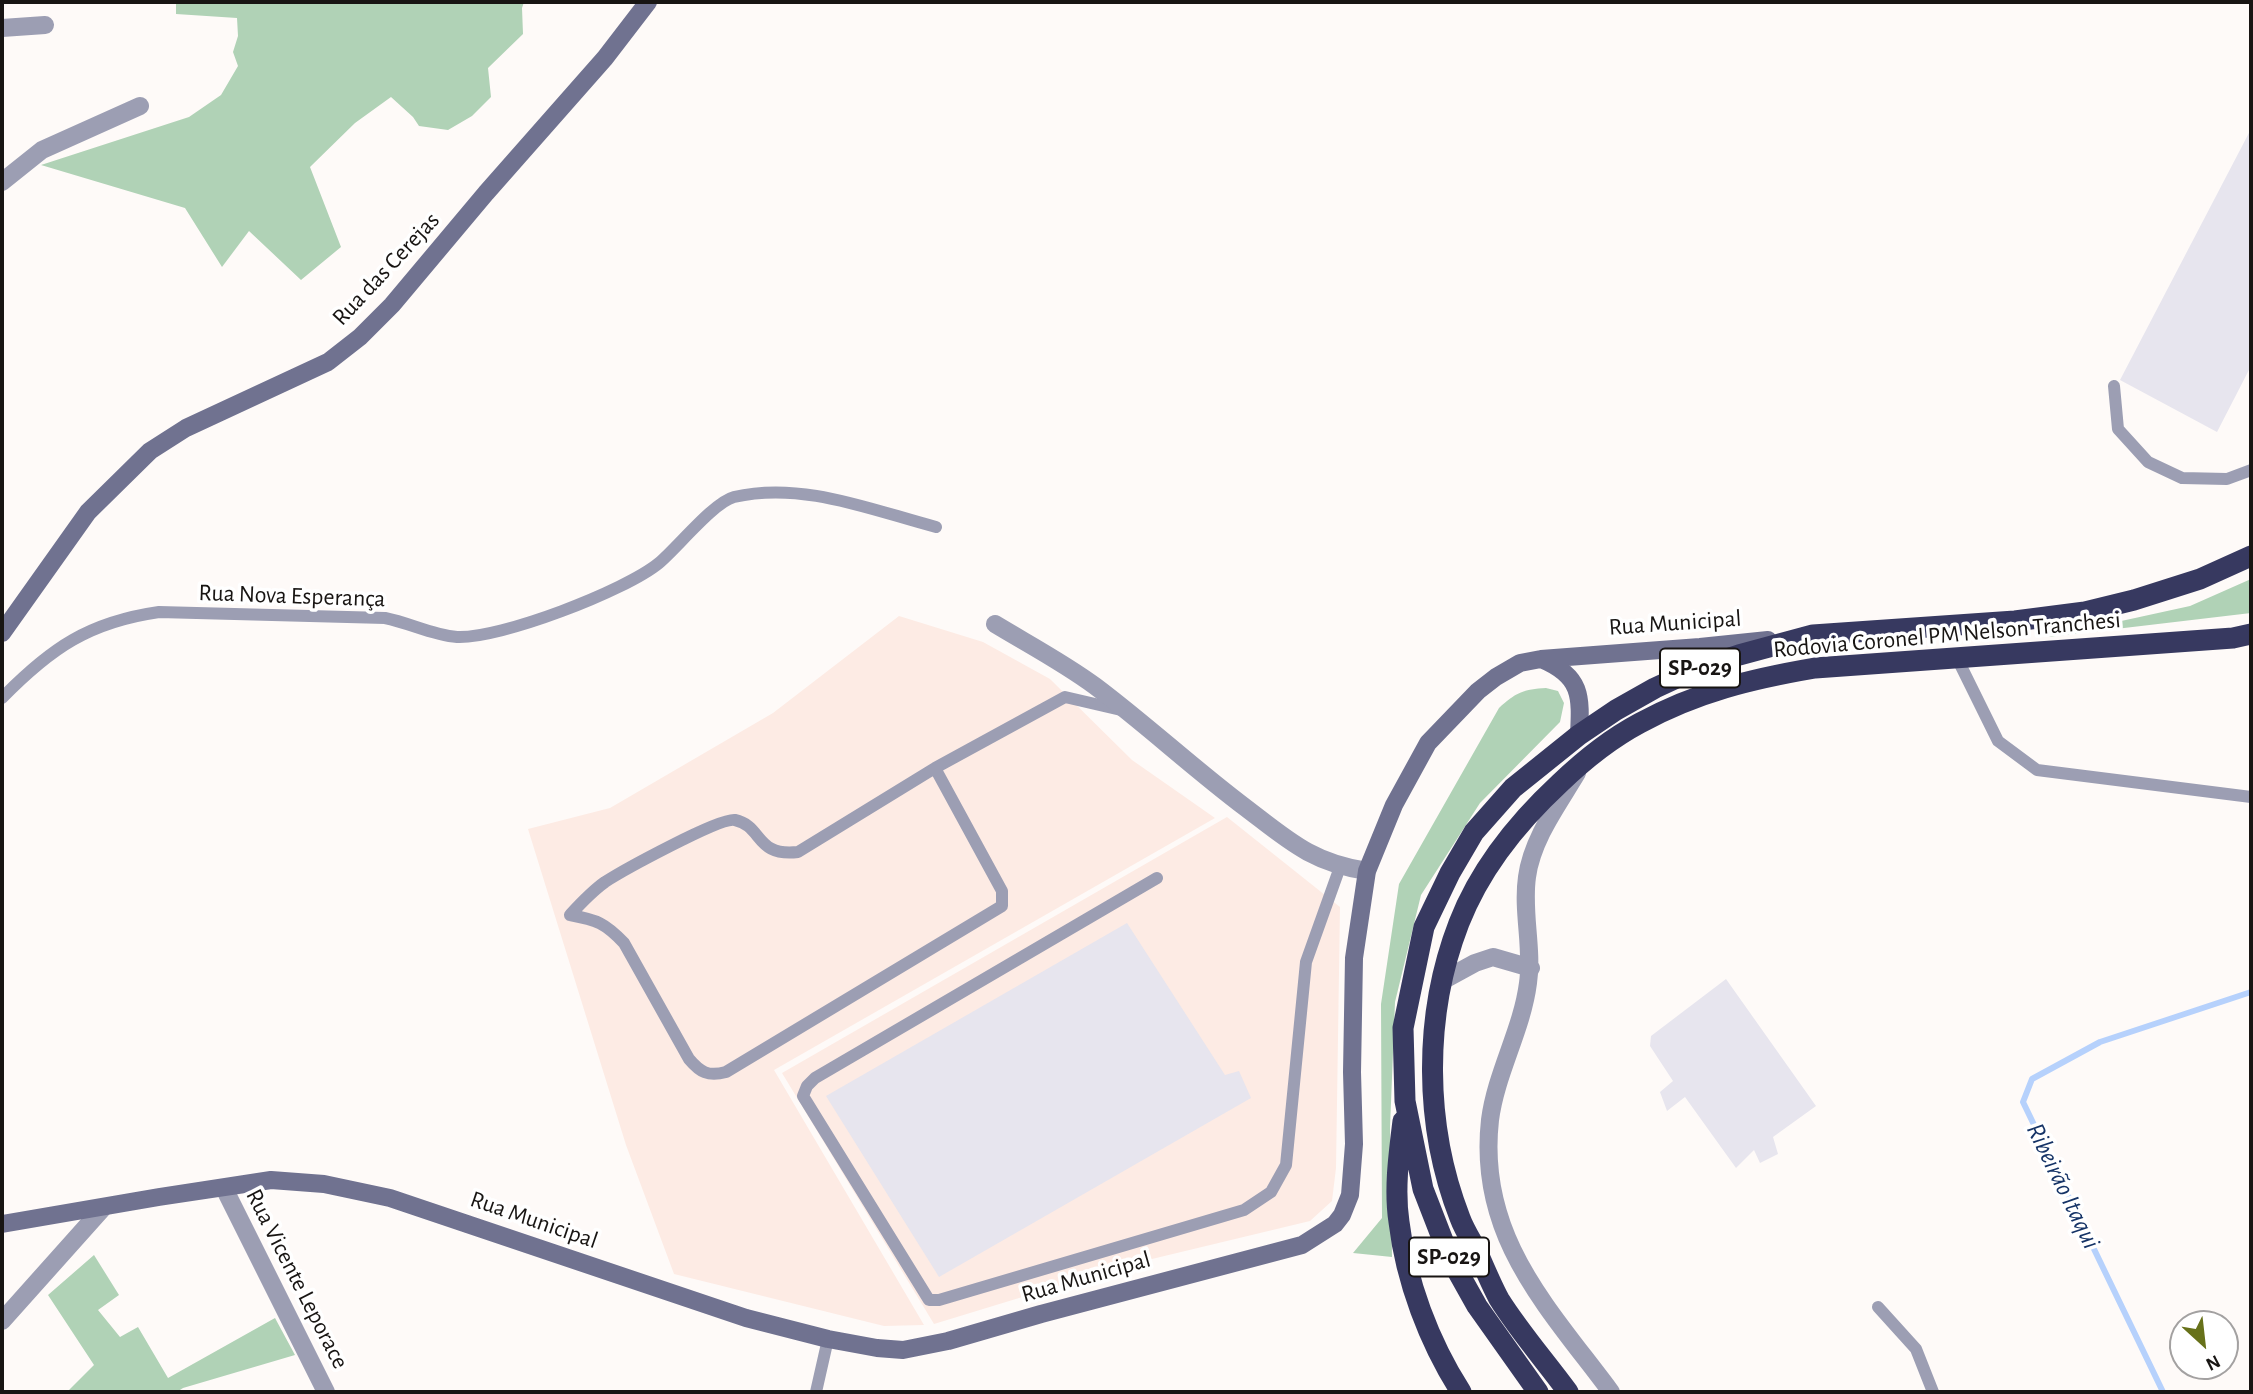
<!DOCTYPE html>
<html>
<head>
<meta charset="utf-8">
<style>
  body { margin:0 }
  #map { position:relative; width:2253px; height:1394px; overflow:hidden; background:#fefaf8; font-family:"Alegreya Sans",sans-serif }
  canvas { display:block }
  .frame { position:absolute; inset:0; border:4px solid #181513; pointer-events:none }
  .north { position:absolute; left:2169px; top:1310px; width:70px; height:70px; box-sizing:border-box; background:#fff; border:2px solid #a3a1a1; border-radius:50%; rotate:153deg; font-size:19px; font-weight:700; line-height:28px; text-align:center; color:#181513 }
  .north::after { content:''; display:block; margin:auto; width:24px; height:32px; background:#67711a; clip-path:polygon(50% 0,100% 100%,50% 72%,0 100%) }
</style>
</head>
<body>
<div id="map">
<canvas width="2253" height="1394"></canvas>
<div class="frame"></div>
<div class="north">N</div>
</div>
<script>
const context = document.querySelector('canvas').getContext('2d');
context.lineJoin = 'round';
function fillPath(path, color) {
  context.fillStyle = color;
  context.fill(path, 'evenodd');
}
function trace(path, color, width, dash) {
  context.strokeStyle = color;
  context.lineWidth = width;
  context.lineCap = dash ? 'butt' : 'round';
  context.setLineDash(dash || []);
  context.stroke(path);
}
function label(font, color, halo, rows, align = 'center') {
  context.font = font + ' "Alegreya Sans",sans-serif';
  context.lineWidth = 7;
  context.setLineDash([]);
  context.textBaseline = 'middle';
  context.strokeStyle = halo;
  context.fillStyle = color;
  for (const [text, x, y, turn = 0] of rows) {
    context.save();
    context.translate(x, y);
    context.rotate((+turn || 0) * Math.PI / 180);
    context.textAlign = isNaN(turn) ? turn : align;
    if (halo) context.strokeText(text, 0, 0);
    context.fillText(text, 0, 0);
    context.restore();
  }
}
fillPath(new Path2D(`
  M 899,616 L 983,642 L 1050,679 L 1132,760 L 1215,818 L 774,1070 L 924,1325 L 884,1326 L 674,1274 L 626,1145 L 528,829 L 610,808 L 773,713 Z
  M 1227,817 L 1340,907 L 1336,1168 L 1332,1201 L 1310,1221 L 1127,1265 L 934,1324 L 782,1073 Z`), '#fdebe4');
fillPath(new Path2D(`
  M 176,2 L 524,2 L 522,8 L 523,34 L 488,68 L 491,97 L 472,116 L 448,130 L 419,126 L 413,117 L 391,97 L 355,123 L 310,167 L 341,247 L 301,280 L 249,231 L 222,267 L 185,208 L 41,165 L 189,117 L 221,95 L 238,66 L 233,52 L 238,36 L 237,18 L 176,14 Z
  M 2251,579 L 2251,613 L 2048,637 L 2190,606 Z
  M 1546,688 L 1558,691 L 1564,703 L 1560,722 L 1480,803 L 1421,895 L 1395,1002 L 1390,1128 L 1392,1257 L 1353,1253 L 1382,1218 L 1381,1004 L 1399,884 L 1499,708 C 1515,693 1524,689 1546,688 Z
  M 94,1255 L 119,1295 L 98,1310 L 120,1337 L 138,1327 L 168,1378 L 275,1318 L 295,1355 L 183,1388 L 177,1392 L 67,1392 L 94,1365 L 48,1295 Z`), '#b0d2b6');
trace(new Path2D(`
  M 2163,1392 L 2023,1102 L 2032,1079 L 2100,1042 L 2251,992`), '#b6d1fc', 6);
fillPath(new Path2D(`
  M 2251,129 L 2251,366 L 2217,432 L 2120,380 Z
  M 1127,923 L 1225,1075 L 1239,1071 L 1251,1098 L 939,1277 L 826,1096 Z
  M 1726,979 L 1816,1106 L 1773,1137 L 1778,1154 L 1760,1163 L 1754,1150 L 1736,1168 L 1685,1097 L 1667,1111 L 1660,1092 L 1673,1081 L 1650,1046 L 1651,1036 Z`), '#e7e5ee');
trace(new Path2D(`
  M 2114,386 L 2118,429 L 2148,462 L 2182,478 L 2227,479 L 2251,470
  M 1957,658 L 1998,741 L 2037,770 L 2251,797
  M 2,698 C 51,648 89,622 159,612 L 385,618 C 410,623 432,635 457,637 C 500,639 625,591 659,563 C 677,548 714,502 734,497 C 802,481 871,510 936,527
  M 1157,878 L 815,1078 L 807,1086 L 803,1096 L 929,1300 L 939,1300 L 1244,1210 L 1271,1192 L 1286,1165 L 1306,962 L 1340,867
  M 570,915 C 597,920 605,923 624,943 L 689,1059 C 700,1072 708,1077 726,1072 L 1002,906 L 1002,891 L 935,768 L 1065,697 L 1121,710
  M 570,915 C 581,903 591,892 605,882 C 622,871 720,817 735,820 C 763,826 755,857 798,852 L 935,768
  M 1878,1307 L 1916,1349 L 1933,1392
  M 816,1392 L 828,1339`), '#9c9eb3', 12);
trace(new Path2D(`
  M 2,28 L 45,25
  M 2,182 L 42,150 L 140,106
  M 995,624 C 1028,644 1064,663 1095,686 C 1147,725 1194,769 1246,808 C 1288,840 1312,863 1367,871
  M 1577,773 C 1558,805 1532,839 1527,877 C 1522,912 1533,948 1528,983 C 1522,1030 1496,1073 1490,1120 C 1477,1236 1547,1306 1611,1392
  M 1442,981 L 1475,963 L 1493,957 L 1531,968
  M 224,1188 L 326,1392
  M 2,1321 L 103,1208`), '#9c9eb3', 18);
trace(new Path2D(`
  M 2,633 L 88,512 L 150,451 L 186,428 L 328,362 L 360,337 L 392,305 L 486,193 L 605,58 L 648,2
  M 1541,659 C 1582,676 1581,696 1579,735
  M 2,1224 L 159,1197 L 271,1180 L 324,1184 L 390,1198 L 746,1318 L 828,1339 L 877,1348 L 903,1350 L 948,1341 L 1041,1314 L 1302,1245 L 1335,1224 L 1342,1215 L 1350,1195 L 1354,1144 L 1352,1072 L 1354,958 L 1367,871 L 1394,805 L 1428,743 L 1478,691 L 1496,677 L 1520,663 L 1541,659 L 1700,647 L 1768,640`), '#707290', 18);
trace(new Path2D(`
  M 1403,1121 C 1399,1154 1394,1189 1399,1222 C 1406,1281 1429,1342 1461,1392
  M 1538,1392 L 1477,1306 L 1449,1256 L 1423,1189 L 1405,1101 L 1403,1028 L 1424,927 L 1450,873 L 1474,832 L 1513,788 L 1579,735 L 1616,710 L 1655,688 L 1696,669 L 1739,655 L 1813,635 L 2015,621 L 2085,612 L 2134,600 L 2200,579 L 2251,556
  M 1568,1392 C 1546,1362 1519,1331 1499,1299 C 1491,1284 1484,1267 1477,1251 C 1471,1240 1464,1229 1460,1218 C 1424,1126 1423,1016 1459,923 C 1480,869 1518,822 1560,783 C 1584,760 1610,739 1640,723 C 1697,692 1751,679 1815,668 L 2233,638 L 2251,634`), '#373960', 21);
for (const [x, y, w] of [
  [1700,668,80],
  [1449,1257,80]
]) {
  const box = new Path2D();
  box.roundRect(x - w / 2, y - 19.5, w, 39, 5);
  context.fillStyle = '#fff';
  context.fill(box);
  trace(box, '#181513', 2);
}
label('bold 23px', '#181513', null, [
  ["SP-029",1700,668],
  ["SP-029",1449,1257]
]);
label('24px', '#181513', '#fff', [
  ["Rua das Cerejas",386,269,-47],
  ["Rua Nova Esperança",292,596,2],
  ["Rua Municipal",1675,623,-4],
  ["Rodovia Coronel PM Nelson Tranchesi",1947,635,-5],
  ["Rua Municipal",534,1220,19],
  ["Rua Municipal",1086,1277,-16],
  ["Rua Vicente Leporace",297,1279,63]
]);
label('italic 26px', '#153366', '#fff', [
  ["Ribeirão Itaqui",2063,1186,64]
]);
</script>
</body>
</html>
